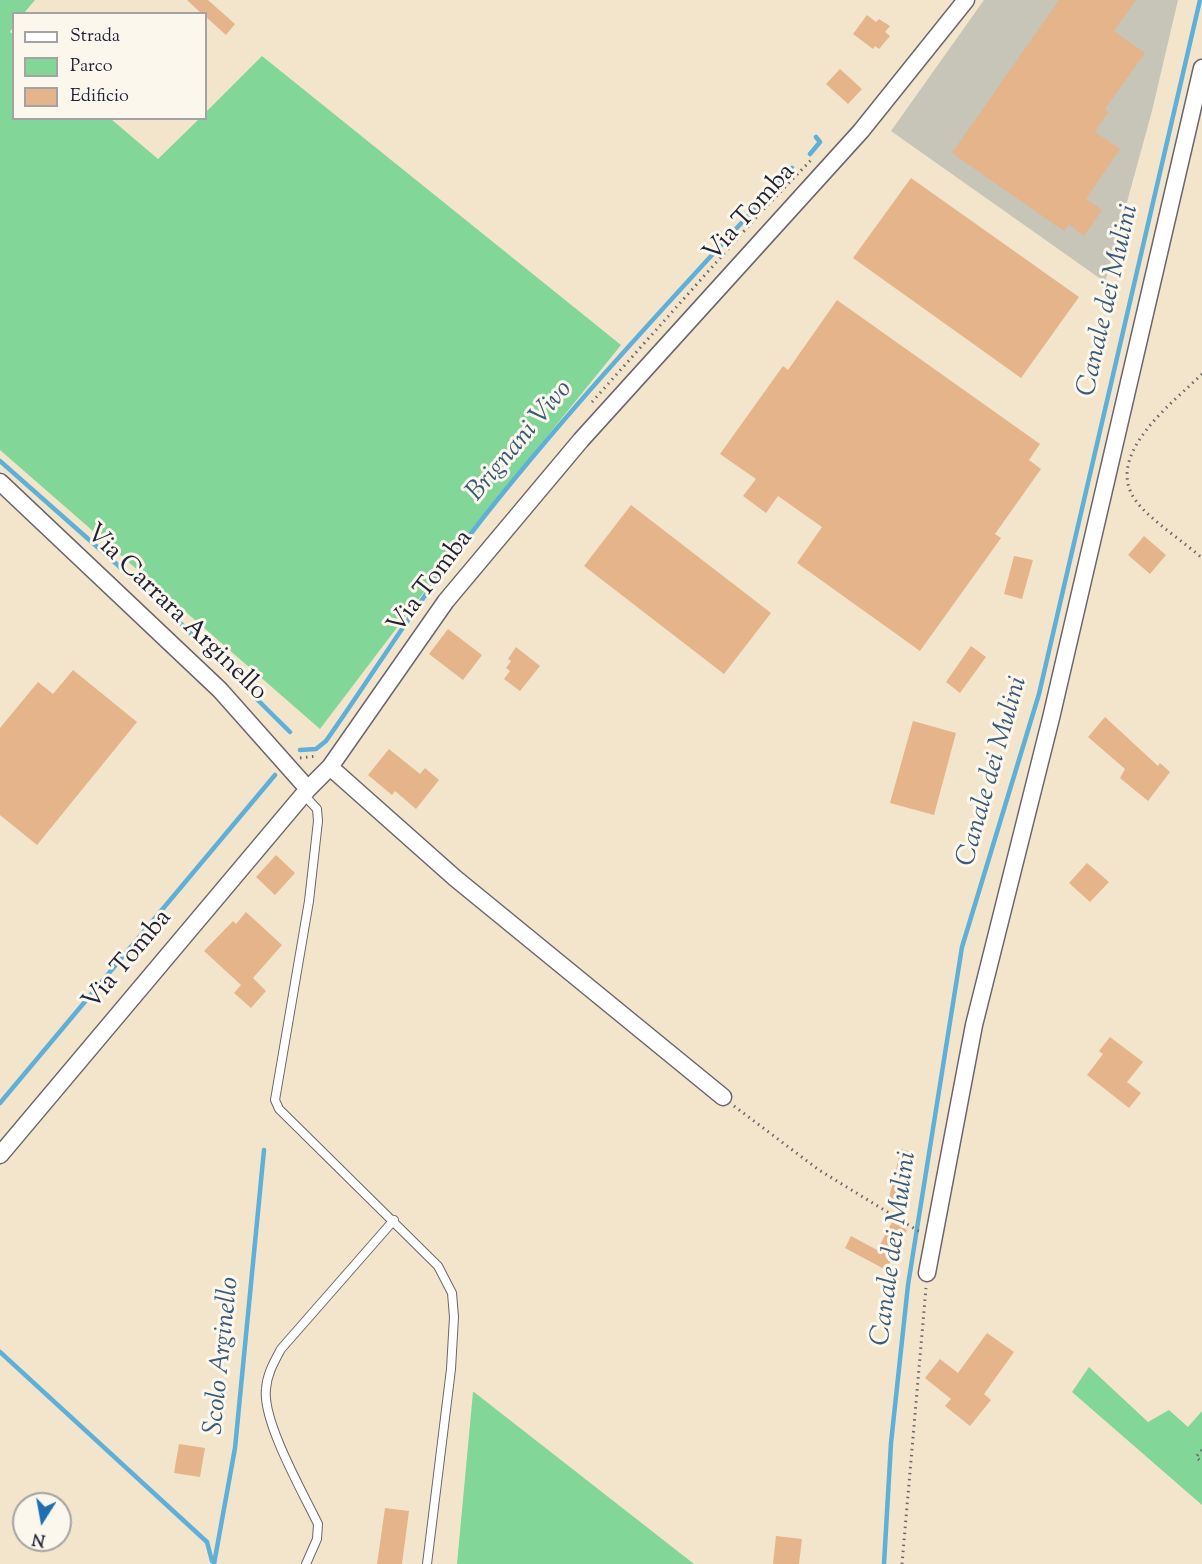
<!DOCTYPE html>
<html>
<head>
<meta charset="utf-8">
<style>
  body { margin:0 }
  #map { position:relative; width:1202px; height:1564px; overflow:hidden; background:#f3e5cb; font-family:"Sorts Mill Goudy",serif }
  canvas { display:block }
  .legend { position:absolute; left:12px; top:12px; width:195px; height:108px; box-sizing:border-box; background:#fbf7ec; border:2px solid #a4a2a5; margin:0; padding:8px 10px; list-style:none; font-size:18px; color:#22223b }
  .legend li { display:flex; align-items:center; gap:12px; height:30px }
  .legend b { width:30px; border:2px solid #a4a2a5 }
  .north { position:absolute; left:12px; top:1492px; width:60px; height:60px; box-sizing:border-box; background:#fbf7ec; border:2px solid #a4a2a5; border-radius:50%; rotate:191deg; font-size:16px; font-weight:700; line-height:24px; text-align:center; color:#22223b }
  .north::after { content:''; display:block; margin:auto; width:21px; height:27px; background:#1f6fb2; clip-path:polygon(50% 0,100% 100%,50% 72%,0 100%) }
</style>
</head>
<body>
<div id="map">
<canvas width="1202" height="1564"></canvas>
<ul class="legend">
<li><b style="height:8px;background:#fff"></b>Strada</li>
<li><b style="height:16px;background:#82d698"></b>Parco</li>
<li><b style="height:16px;background:#e5b48a"></b>Edificio</li>
</ul>
<div class="north">N</div>
</div>
<script>
const context = document.querySelector('canvas').getContext('2d');
context.lineJoin = 'round';
function fillPath(path, color) {
  context.fillStyle = color;
  context.fill(path, 'evenodd');
}
function trace(path, color, width, dash) {
  context.strokeStyle = color;
  context.lineWidth = width;
  context.lineCap = dash ? 'butt' : 'round';
  context.setLineDash(dash || []);
  context.stroke(path);
}
function label(font, color, halo, rows, align = 'center') {
  context.font = font + ' "Sorts Mill Goudy",serif';
  context.lineWidth = 6;
  context.setLineDash([]);
  context.textBaseline = 'middle';
  context.strokeStyle = halo;
  context.fillStyle = color;
  for (const [text, x, y, turn = 0] of rows) {
    context.save();
    context.translate(x, y);
    context.rotate((+turn || 0) * Math.PI / 180);
    context.textAlign = isNaN(turn) ? turn : align;
    if (halo) context.strokeText(text, 0, 0);
    context.fillText(text, 0, 0);
    context.restore();
  }
}
fillPath(new Path2D(`
  M 984,0 L 1178,0 L 1152,111 L 1105,282 L 891,131 Z`), '#c6c5b8');
fillPath(new Path2D(`
  M 0,0 L 35,0 L 24,13 L 14,14 L 13,27 L 10,32 L 14,35 L 14,118 L 111,119 L 158,159 L 199,119 L 206,118 L 206,112 L 262,56 L 621,345 L 468,534 L 320,729 L 0,450 Z
  M 1089,1367 L 1148,1422 L 1169,1410 L 1188,1427 L 1202,1411 L 1202,1505 L 1072,1392 Z
  M 473,1392 L 474,1392 L 694,1564 L 457,1564 Z`), '#82d698');
trace(new Path2D(`
  M 810,154 L 820,142 L 816,137
  M 0,461 L 155,598 L 290,732
  M 300,750 L 316,749 L 326,741 C 374,673 417,602 469,536 C 569,407 682,288 792,168
  M 0,1103 L 275,775
  M 0,1352 L 207,1542 L 212,1561
  M 214,1564 L 235,1448 L 264,1150
  M 884,1564 L 891,1443 L 908,1285 L 962,947 L 1039,694 L 1200,0`), '#5eb0d9', 4.5);
fillPath(new Path2D(`
  M 187,0 L 208,0 L 235,24 L 226,35 L 206,17 L 206,14 L 202,14 Z
  M 1059,0 L 1136,0 L 1114,31 L 1145,53 L 1105,109 L 1108,112 L 1095,132 L 1120,149 L 1086,199 L 1102,210 L 1084,236 L 1069,224 L 1064,231 L 952,153 Z
  M 867,15 L 876,22 L 879,19 L 890,26 L 885,32 L 890,36 L 879,49 L 875,46 L 873,49 L 853,34 Z
  M 840,69 L 862,89 L 848,104 L 826,84 Z
  M 911,178 L 1079,297 L 1021,378 L 853,258 Z
  M 837,300 L 1040,444 L 1029,460 L 1041,469 L 995,534 L 1001,538 L 920,651 L 797,563 L 822,527 L 778,496 L 766,513 L 743,496 L 756,479 L 720,454 L 783,366 L 788,370 Z
  M 631,505 L 771,613 L 724,674 L 584,566 Z
  M 1144,536 L 1166,555 L 1150,574 L 1128,555 Z
  M 1014,556 L 1033,560 L 1022,599 L 1004,594 Z
  M 448,629 L 482,655 L 463,680 L 429,654 Z
  M 971,646 L 986,657 L 960,693 L 946,682 Z
  M 516,647 L 540,666 L 520,691 L 504,679 L 510,671 L 506,668 L 511,661 L 508,659 Z
  M 73,670 L 137,722 L 37,845 L 0,815 L 0,728 L 38,682 L 53,694 Z
  M 1105,717 L 1158,766 L 1160,763 L 1170,772 L 1148,801 L 1120,778 L 1125,769 L 1088,737 Z
  M 913,721 L 956,733 L 934,815 L 890,803 Z
  M 389,749 L 420,774 L 425,768 L 439,780 L 416,809 L 395,791 L 392,795 L 368,775 Z
  M 276,855 L 295,873 L 275,895 L 256,877 Z
  M 1087,863 L 1109,882 L 1090,902 L 1069,883 Z
  M 246,912 L 282,945 L 253,978 L 266,991 L 251,1008 L 234,993 L 241,985 L 204,951 L 233,921 L 236,924 Z
  M 1110,1037 L 1143,1062 L 1127,1082 L 1141,1093 L 1129,1108 L 1087,1075 L 1103,1054 L 1099,1051 Z
  M 901,1149 L 915,1153 L 903,1201 L 889,1198 Z
  M 892,1222 L 907,1230 L 886,1270 L 845,1248 L 851,1236 L 877,1250 Z
  M 987,1333 L 1014,1352 L 984,1394 L 991,1400 L 970,1426 L 945,1406 L 951,1399 L 925,1378 L 940,1359 L 958,1373 Z
  M 179,1444 L 205,1448 L 200,1477 L 174,1473 Z
  M 385,1508 L 409,1511 L 402,1564 L 377,1564 Z
  M 776,1536 L 802,1539 L 799,1564 L 773,1564 Z`), '#e5b48a');
const lane = new Path2D(`
  M 303,794 L 317,809 L 318,821 L 309,901 L 275,1100 L 279,1109 L 438,1266 L 452,1293 L 454,1317 L 451,1369 L 427,1564
  M 306,1564 L 317,1539 L 318,1524 C 303,1493 262,1421 266,1389 C 267,1374 274,1362 281,1349 L 394,1220`);
const street = new Path2D(`
  M 0,482 L 220,690 L 308,789
  M 330,767 L 455,878 L 723,1097
  M 0,1155 L 308,789 L 330,767 L 446,601 L 581,440 L 861,131 L 966,0
  M 927,1273 L 974,1025 L 1051,718 L 1202,68`);
trace(lane, '#6b666d', 10);
trace(street, '#6b666d', 19);
trace(new Path2D(`
  M 1202,374 C 1174,402 1102,455 1136,501 C 1149,519 1184,542 1202,558
  M 592,402 L 761,212 L 813,158
  M 300,758 L 317,756
  M 734,1106 L 819,1170 L 920,1232
  M 1202,1450 L 1196,1457 L 1202,1462
  M 902,1564 L 926,1288`), '#6b666d', 3, [1.5, 4.5]);
trace(lane, '#fff', 8);
trace(street, '#fff', 16);
label('26px', '#22223b', '#fbf7ec', [
  ["Via Tomba",751,214,-48],
  ["Via Tomba",432,583,-53],
  ["Via Carrara Arginello",175,614,44],
  ["Via Tomba",129,961,-50]
]);
label('italic 27px', '#3a5b7a', '#fbf7ec', [
  ["Canale dei Mulini",1110,301,-77],
  ["Brignani Vivo",521,442,-50],
  ["Canale dei Mulini",994,772,-74],
  ["Canale dei Mulini",896,1249,-82],
  ["Scolo Arginello",224,1356,-84]
]);
</script>
</body>
</html>
